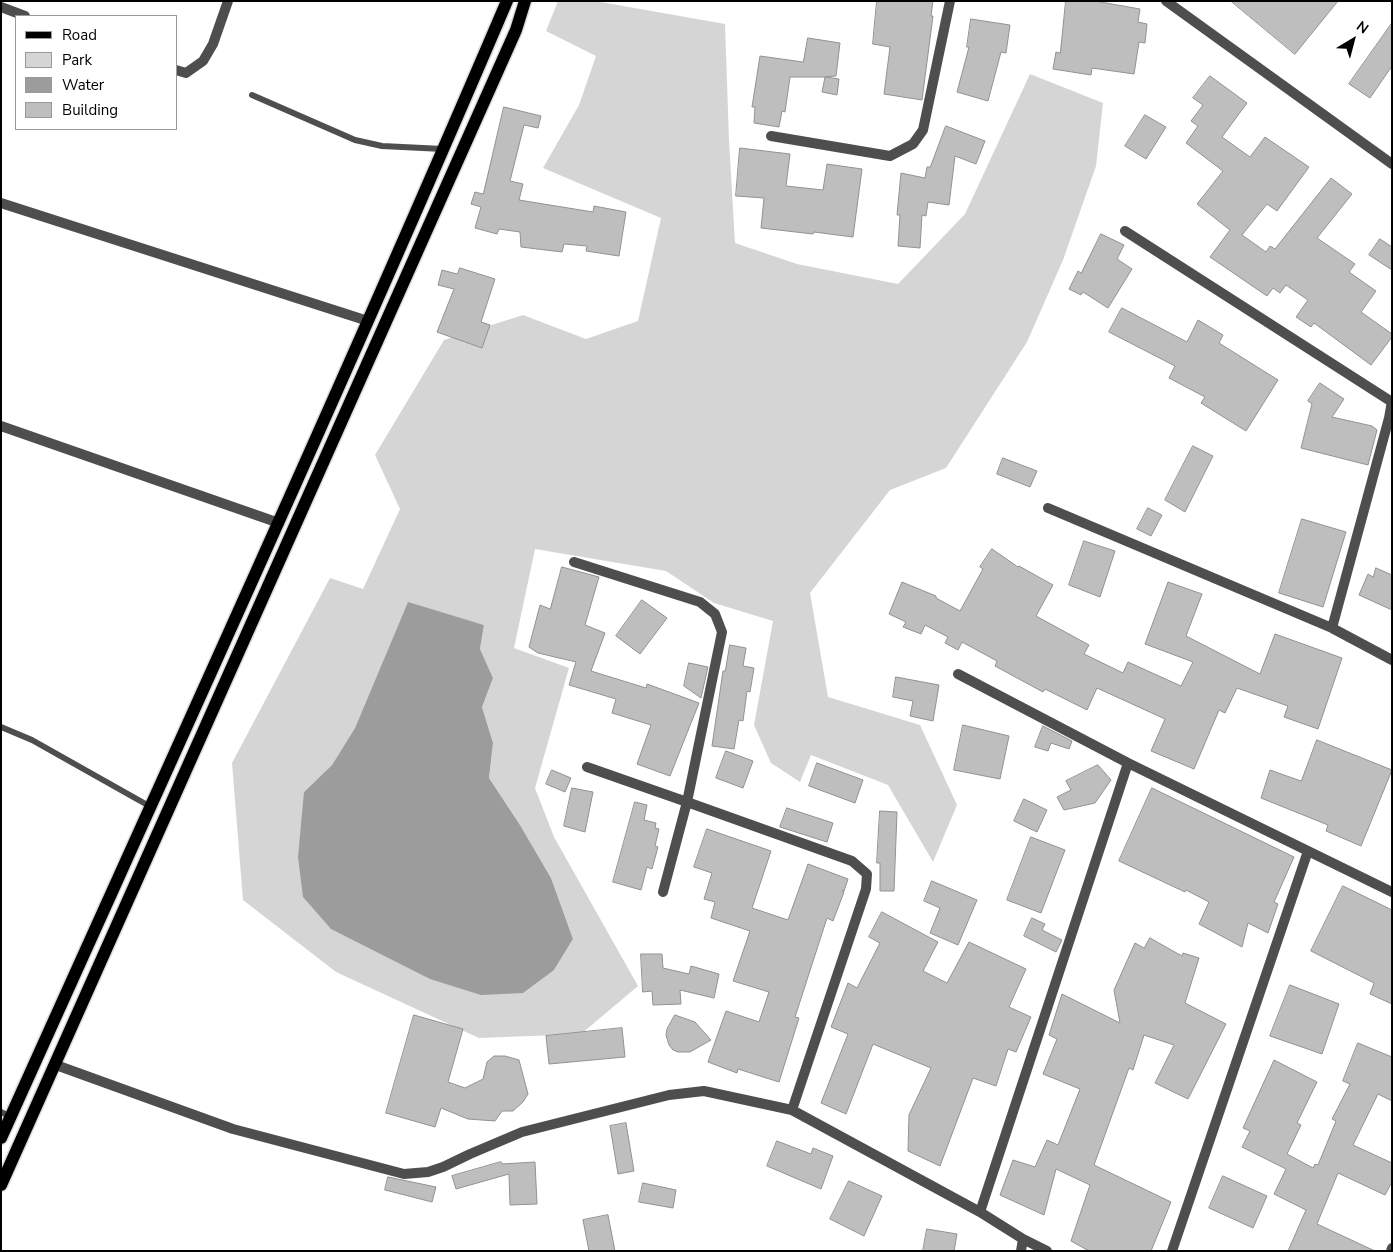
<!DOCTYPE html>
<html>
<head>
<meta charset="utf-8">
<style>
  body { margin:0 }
  #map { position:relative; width:1393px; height:1252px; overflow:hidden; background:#fff; font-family:"Nunito Sans",sans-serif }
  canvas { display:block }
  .frame { position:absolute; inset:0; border:2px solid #000; pointer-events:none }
  .legend { position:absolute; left:15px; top:15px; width:162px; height:115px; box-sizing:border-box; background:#fff; border:1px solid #999; margin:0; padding:6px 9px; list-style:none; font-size:15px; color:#000 }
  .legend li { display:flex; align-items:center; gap:10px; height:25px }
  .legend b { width:25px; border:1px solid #999 }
  .north { position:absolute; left:1328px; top:15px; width:50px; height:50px; -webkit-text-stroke:4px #fff; paint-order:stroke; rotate:37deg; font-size:14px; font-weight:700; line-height:20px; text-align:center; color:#000 }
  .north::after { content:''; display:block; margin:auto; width:18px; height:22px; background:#000; clip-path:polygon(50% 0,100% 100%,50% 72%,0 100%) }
</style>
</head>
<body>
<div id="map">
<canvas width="1393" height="1252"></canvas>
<div class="frame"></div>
<ul class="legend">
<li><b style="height:6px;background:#000"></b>Road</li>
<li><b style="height:14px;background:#d5d5d5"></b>Park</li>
<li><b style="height:14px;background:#9c9c9c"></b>Water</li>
<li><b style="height:14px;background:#bebebe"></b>Building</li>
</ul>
<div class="north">N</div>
</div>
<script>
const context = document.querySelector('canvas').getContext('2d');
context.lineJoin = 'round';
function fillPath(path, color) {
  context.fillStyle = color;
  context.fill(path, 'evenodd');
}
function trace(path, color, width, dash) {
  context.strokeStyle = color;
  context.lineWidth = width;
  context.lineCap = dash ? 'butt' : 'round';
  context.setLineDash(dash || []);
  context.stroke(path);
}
fillPath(new Path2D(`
  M 558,1 L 595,1 L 725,24 L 729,140 L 735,243 L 797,264 L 898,284 L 965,214 L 1030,74 L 1103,103 L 1096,166 L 1063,260 L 1027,342 L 946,468 L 890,490 L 810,593 L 828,697 L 920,725 L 957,805 L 933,862 L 888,785 L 811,755 L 800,782 L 771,763 L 754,725 L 773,621 L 714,603 L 666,571 L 535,549 L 514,648 L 569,668 L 535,788 L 554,837 L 638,986 L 581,1034 L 479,1038 L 336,972 L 243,900 L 232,763 L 330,578 L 363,589 L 400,509 L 375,455 L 444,340 L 523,315 L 586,339 L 638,321 L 661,218 L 543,168 L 579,105 L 596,56 L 546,31 ZM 408,603 L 484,625 L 480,649 L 493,678 L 482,707 L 493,743 L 489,778 L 520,825 L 551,878 L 573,939 L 554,970 L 304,792 L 332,765 L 355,728 Z`), '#d5d5d5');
fillPath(new Path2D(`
  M 408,602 L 484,625 L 480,649 L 493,678 L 482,707 L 493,743 L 489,778 L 520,825 L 551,878 L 573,939 L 554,970 L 523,993 L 481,995 L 430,979 L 331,929 L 303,897 L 298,857 L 304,792 L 332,765 L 355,728 Z`), '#9c9c9c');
const building = new Path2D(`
  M 877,1 L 933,1 L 931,16 L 933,16 L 922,100 L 884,94 L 890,47 L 873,44 Z
  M 1066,1 L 1095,1 L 1140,9 L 1138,22 L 1147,24 L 1145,43 L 1139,42 L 1134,74 L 1092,68 L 1091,75 L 1053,69 L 1056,52 L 1060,53 Z
  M 1231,1 L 1338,1 L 1295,54 Z
  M 971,19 L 1010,25 L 1006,53 L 1001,52 L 988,101 L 957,92 L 969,47 L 967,47 Z
  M 1392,23 L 1392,66 L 1370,98 L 1349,84 Z
  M 808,38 L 840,43 L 836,76 L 825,77 L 839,79 L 837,95 L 822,92 L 825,77 L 790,77 L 785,112 L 782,111 L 779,127 L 754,123 L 755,107 L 752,107 L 760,56 L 803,62 Z
  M 1210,76 L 1247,103 L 1222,137 L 1250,157 L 1265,137 L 1309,167 L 1277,211 L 1267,204 L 1242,235 L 1266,252 L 1270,246 L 1275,249 L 1331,178 L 1352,194 L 1317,238 L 1355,264 L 1349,272 L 1376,291 L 1361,312 L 1392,334 L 1392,337 L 1371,365 L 1314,323 L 1311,327 L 1296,317 L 1308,300 L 1286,285 L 1280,293 L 1273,288 L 1267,296 L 1210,257 L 1230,230 L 1197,204 L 1223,171 L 1186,143 L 1198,126 L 1191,121 L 1203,105 L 1193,98 Z
  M 504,107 L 541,116 L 538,128 L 524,125 L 510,181 L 523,184 L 519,200 L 593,212 L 594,206 L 626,212 L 619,256 L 586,251 L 587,246 L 564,244 L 562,252 L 521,247 L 520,232 L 499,229 L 497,234 L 475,228 L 481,207 L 471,204 L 475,192 L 483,194 Z
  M 1145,115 L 1166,127 L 1146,159 L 1125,146 Z
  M 946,126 L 985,141 L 976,164 L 955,156 L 949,205 L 928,202 L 926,216 L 922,215 L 920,248 L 898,246 L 900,215 L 897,215 L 901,173 L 925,178 L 927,167 L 930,167 Z
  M 740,148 L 790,154 L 786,186 L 823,190 L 827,164 L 862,169 L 853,237 L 814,232 L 813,234 L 761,228 L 764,198 L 736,196 Z
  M 1101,234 L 1124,245 L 1117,259 L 1132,269 L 1108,308 L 1083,292 L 1081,295 L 1069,289 L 1078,271 L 1081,273 Z
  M 1380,239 L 1392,247 L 1392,270 L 1369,255 Z
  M 460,268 L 495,279 L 481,322 L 490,325 L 482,348 L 437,332 L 454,289 L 438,285 L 442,270 L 457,274 Z
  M 1122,308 L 1187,342 L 1198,320 L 1223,335 L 1219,343 L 1278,380 L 1246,431 L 1201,403 L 1205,397 L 1169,378 L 1175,366 L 1109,332 Z
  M 1320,383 L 1344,399 L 1332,417 L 1372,426 L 1377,430 L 1368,465 L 1301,448 L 1312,404 L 1308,401 Z
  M 1193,446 L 1213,456 L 1185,512 L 1165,500 Z
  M 1003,458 L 1037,471 L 1030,487 L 997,474 Z
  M 1148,508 L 1162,515 L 1151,536 L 1137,529 Z
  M 1302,519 L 1346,532 L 1323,607 L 1279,593 Z
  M 1084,541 L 1115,551 L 1100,597 L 1069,585 Z
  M 992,549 L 1018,567 L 1019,566 L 1053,585 L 1036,616 L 1089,645 L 1084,654 L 1123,673 L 1128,662 L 1181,686 L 1193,662 L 1145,644 L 1168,582 L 1202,594 L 1186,636 L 1260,674 L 1275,634 L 1342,658 L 1318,729 L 1284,717 L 1288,706 L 1237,688 L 1225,713 L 1219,710 L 1194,769 L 1151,751 L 1165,719 L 1097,688 L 1087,710 L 1045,689 L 1043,692 L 995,666 L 997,661 L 962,642 L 958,650 L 945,643 L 948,637 L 925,625 L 921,634 L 903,627 L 906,622 L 889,614 L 902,582 L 936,596 L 936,598 L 960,611 L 983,569 L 980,567 Z
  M 562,567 L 599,577 L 585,625 L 605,633 L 591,671 L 646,688 L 647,684 L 699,703 L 670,776 L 637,764 L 651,725 L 612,713 L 616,699 L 569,685 L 576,662 L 538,653 L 529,647 L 540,605 L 550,609 Z
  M 1376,568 L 1392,575 L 1392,610 L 1359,595 L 1368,574 L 1373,577 Z
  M 642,600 L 667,618 L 640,654 L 616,636 Z
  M 730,645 L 746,648 L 743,666 L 754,668 L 750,692 L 747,691 L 743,721 L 739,720 L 734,749 L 712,746 L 723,671 L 725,671 Z
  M 689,663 L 708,667 L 701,698 L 684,686 Z
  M 896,677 L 939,685 L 933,721 L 910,716 L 913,701 L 893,697 Z
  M 963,725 L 1009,736 L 1000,779 L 954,770 Z
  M 1043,726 L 1072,741 L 1069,749 L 1051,743 L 1048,751 L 1035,747 Z
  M 1317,740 L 1392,770 L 1361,846 L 1326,831 L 1328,825 L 1261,798 L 1270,770 L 1301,781 Z
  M 726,751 L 753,761 L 743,788 L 716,778 Z
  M 817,763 L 863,780 L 855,803 L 809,786 Z
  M 1098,765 L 1111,780 L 1095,803 L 1064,810 L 1057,797 L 1071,790 L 1066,781 Z
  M 552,770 L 571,778 L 565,792 L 546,784 Z
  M 572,788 L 593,792 L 585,832 L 564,826 Z
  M 1152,788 L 1294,857 L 1274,902 L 1278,904 L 1268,933 L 1248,923 L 1242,947 L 1199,924 L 1209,902 L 1186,890 L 1185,892 L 1119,861 Z
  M 1024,799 L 1047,810 L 1037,832 L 1014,821 Z
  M 635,802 L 647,805 L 644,820 L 656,823 L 655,828 L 659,829 L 655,846 L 658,847 L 652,869 L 647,867 L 641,890 L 613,882 Z
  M 787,808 L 833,823 L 827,842 L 780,827 Z
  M 880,811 L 897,812 L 894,891 L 880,891 L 880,863 L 877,863 Z
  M 707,829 L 771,851 L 752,908 L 788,920 L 808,864 L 848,879 L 844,891 L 842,891 L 844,892 L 833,921 L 827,918 L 795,1017 L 799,1018 L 779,1082 L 738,1069 L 737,1073 L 708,1062 L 726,1011 L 759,1022 L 769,992 L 733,981 L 750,931 L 711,918 L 715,902 L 704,899 L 712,873 L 694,867 Z
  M 1031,837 L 1065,850 L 1041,913 L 1007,900 Z
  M 932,881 L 977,900 L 958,945 L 930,933 L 940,908 L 924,901 Z
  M 1343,886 L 1392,910 L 1392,1004 L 1370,994 L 1374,983 L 1311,951 Z
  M 882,912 L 938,942 L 923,971 L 947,983 L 969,942 L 1026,969 L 1009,1007 L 1031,1017 L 1016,1052 L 1008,1049 L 996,1086 L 973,1078 L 940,1166 L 908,1151 L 909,1115 L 931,1068 L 873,1044 L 846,1114 L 821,1103 L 848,1034 L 831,1027 L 848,983 L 857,988 L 880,943 L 869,937 Z
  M 1032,918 L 1045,924 L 1042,930 L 1062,940 L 1056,952 L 1024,936 Z
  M 1150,938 L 1182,956 L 1183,953 L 1199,958 L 1185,1003 L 1226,1024 L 1188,1099 L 1155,1083 L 1174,1045 L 1144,1035 L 1133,1070 L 1129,1068 L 1094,1165 L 1171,1202 L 1151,1251 L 1089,1251 L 1071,1241 L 1090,1185 L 1056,1169 L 1044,1215 L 1000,1195 L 1013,1160 L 1035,1167 L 1047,1140 L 1058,1145 L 1080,1089 L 1043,1074 L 1057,1039 L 1049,1035 L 1062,994 L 1120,1023 L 1114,990 L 1135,943 L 1144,948 Z
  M 641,954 L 662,954 L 663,968 L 689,974 L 691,966 L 719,974 L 714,998 L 680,990 L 681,1004 L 653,1005 L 652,991 L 643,992 Z
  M 1290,985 L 1339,1004 L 1322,1054 L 1270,1036 Z
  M 414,1015 L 463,1029 L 448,1082 L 465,1088 L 483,1079 L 487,1062 L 494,1056 L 505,1056 L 519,1060 L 528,1094 L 523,1102 L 513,1111 L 502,1111 L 495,1121 L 468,1119 L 441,1108 L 435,1127 L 386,1113 Z
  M 675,1015 L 695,1022 L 711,1040 L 690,1052 L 678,1052 L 673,1050 L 669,1045 L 666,1035 L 667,1029 Z
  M 622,1028 L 625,1057 L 549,1064 L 546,1036 Z
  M 1358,1043 L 1392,1057 L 1392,1101 L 1378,1094 L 1353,1145 L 1392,1163 L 1392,1182 L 1385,1195 L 1338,1173 L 1317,1224 L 1375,1251 L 1288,1251 L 1306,1210 L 1274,1194 L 1286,1169 L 1242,1147 L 1250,1131 L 1243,1128 L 1274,1060 L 1317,1082 L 1297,1123 L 1301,1125 L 1287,1154 L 1313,1168 L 1315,1164 L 1318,1165 L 1336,1121 L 1332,1119 L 1350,1084 L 1343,1081 Z
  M 626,1123 L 634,1171 L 618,1174 L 610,1126 Z
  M 777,1141 L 811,1154 L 813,1148 L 833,1156 L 821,1189 L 767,1166 Z
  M 501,1162 L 502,1164 L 535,1162 L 537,1204 L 510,1205 L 509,1174 L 456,1189 L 452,1176 Z
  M 1223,1176 L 1267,1196 L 1253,1228 L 1209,1208 Z
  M 388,1177 L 436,1187 L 432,1202 L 385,1190 Z
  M 849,1181 L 882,1196 L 864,1236 L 830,1219 Z
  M 643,1183 L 676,1190 L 673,1208 L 639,1202 Z
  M 608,1215 L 615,1251 L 589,1251 L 583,1220 Z
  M 927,1229 L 957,1234 L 954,1251 L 923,1251 Z`);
fillPath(building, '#bebebe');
trace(building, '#929292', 1);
const primary = new Path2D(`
  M 1,1138 C 171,760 344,383 507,1
  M 1,1185 L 516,30 L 525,1`);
trace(primary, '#dbdbdb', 15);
trace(new Path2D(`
  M 252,95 L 355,140 L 382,146 L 443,149
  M 1,727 L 32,740 L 151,807
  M 1,1112 L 11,1117`), '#4e4e4e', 6);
trace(new Path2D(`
  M 1166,1 L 1392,164
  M 1,7 L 25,16
  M 176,70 L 186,73 L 203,61 L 213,44 L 228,1
  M 771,136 L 890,156 L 913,144 L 923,130 L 950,1
  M 1,203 L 368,321
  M 1125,231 L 1392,402
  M 1,426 L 279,523
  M 1048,508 L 1332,628 L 1392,660
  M 574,562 L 700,602 L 715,614 L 722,632 L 687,802 L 852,861 L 867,874 L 866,889 L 792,1110
  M 1332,628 L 1389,418 L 1392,401
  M 958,674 L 1128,763 L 1392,892
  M 587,767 L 687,802 L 663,892
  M 56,1065 L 233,1129 L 404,1174 L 428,1172 L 443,1167 L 470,1154 L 522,1132 L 669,1095 L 704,1091 L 792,1110 L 980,1212 L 1023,1239 L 1047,1251
  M 980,1212 L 1128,763
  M 1021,1251 L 1023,1239
  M 1172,1251 L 1308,851
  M 1391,1251 L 1392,1248`), '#4e4e4e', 10);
trace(primary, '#000', 12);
</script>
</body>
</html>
